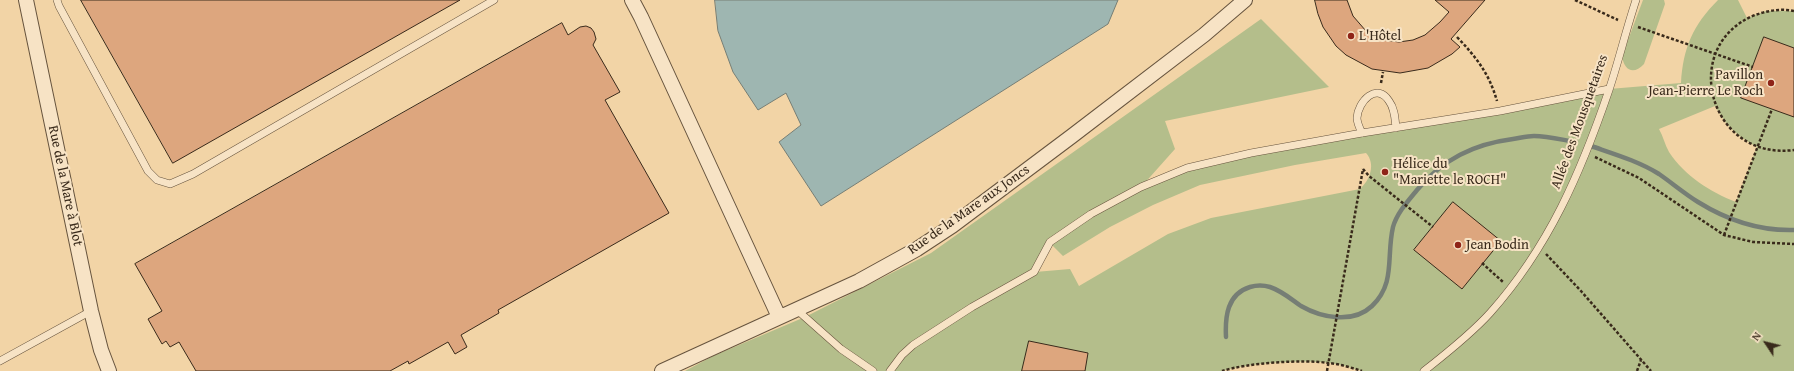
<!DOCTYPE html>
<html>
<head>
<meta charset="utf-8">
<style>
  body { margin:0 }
  #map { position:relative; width:1794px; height:371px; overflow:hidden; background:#f2d4a6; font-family:"Gentium Book Plus",serif }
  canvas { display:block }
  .north { position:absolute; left:1746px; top:323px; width:40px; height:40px; -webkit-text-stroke:3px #f7e3c5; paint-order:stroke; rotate:305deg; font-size:11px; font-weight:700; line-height:16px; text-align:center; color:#392a1b }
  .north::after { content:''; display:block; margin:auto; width:14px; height:18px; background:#392a1b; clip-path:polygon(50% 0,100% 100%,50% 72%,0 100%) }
</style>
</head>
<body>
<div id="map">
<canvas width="1794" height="371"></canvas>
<div class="north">N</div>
</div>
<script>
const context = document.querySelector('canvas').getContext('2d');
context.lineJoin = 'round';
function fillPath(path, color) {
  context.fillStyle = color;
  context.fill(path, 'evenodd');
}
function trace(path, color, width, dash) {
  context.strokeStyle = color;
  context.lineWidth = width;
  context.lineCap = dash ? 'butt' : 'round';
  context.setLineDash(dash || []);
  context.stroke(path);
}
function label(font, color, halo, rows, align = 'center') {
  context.font = font + ' "Gentium Book Plus",serif';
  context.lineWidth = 4;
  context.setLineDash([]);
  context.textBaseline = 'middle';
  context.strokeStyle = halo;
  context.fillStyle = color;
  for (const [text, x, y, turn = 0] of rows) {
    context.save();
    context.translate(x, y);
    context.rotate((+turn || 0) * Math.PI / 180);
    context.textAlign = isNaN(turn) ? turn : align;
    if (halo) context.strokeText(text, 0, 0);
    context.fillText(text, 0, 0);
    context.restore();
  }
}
fillPath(new Path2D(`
  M 1643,0 L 1664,0 L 1665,4 L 1644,64 C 1634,75 1624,71 1622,56 Z
  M 1718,0 L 1738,0 L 1747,18 L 1766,11 L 1794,11 L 1794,371 L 1362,371 C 1352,368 1340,364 1329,363 C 1302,359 1249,363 1222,371 L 685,371 L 713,356 L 805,317 L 931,253 L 1261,19 L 1329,87 L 1165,121 L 1175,149 L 1142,186 L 1187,168 L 1609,89 L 1681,83 C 1683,48 1693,25 1718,0 ZM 1715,106 C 1727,127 1736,135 1757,147 L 1736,202 C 1710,192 1685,176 1669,152 C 1665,145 1663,136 1659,129 ZM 1366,153 C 1376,164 1370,180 1360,189 L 1211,218 L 1168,234 L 1079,286 L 1070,269 L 1035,272 L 1050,243 L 1063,256 L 1110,227 L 1153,205 L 1200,185 L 1295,165 Z`), '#b4be8b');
const water = new Path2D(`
  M 715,0 L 1118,0 L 1108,24 L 821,206 L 779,142 L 801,125 L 786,93 L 758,110 L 733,72 L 718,31 Z`);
fillPath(water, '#9eb6b1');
trace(water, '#767e75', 1);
trace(new Path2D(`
  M 1591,146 C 1614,154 1638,161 1659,174 C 1672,183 1685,194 1698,202 C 1727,220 1761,231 1794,230
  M 1226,337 C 1225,317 1227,294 1250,287 C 1257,285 1263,285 1270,287 C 1282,291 1291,299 1301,306 C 1322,318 1353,324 1372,306 C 1396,283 1386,257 1393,227 C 1397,213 1408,201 1417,190 C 1443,159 1474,144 1513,139 C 1520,138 1527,136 1534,136 C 1548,136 1563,140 1576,142`), '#767e75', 4.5);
const building = new Path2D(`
  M 81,0 L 460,0 L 173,163 Z
  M 1315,0 L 1347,0 L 1353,16 L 1366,31 L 1384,40 L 1399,42 L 1413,40 L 1425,35 L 1440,22 L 1449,12 L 1435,0 L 1485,0 L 1451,39 L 1460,47 L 1452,54 L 1428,68 L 1400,73 L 1372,69 L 1346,55 L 1336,46 L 1323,27 L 1318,14 Z
  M 562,23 L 568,35 L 580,27 L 586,26 L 591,28 L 594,32 L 596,39 L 593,45 L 620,92 L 605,100 L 669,213 L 498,310 L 499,313 L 461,335 L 467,347 L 455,354 L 448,342 L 409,364 L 408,361 L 390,371 L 196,371 L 179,342 L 170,347 L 166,341 L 162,344 L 148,319 L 162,311 L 135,264 Z
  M 1764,37 L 1794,48 L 1794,117 L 1741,98 Z
  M 1453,202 L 1501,241 L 1462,289 L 1414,250 Z
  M 1029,341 L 1088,353 L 1085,371 L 1022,371 Z`);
fillPath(building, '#dda67e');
trace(building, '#392a1b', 1);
const service = new Path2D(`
  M 57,0 L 59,6 L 148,171 L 157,180 L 170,184 L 193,174 L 494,0
  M 1362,133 C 1360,129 1357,122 1357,118 C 1358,101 1377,82 1389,101 C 1395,109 1395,119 1396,128
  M 797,310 L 841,349 L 873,371
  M 0,361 L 91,311
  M 890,371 L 902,355 L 913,345 L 972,307 L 1034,272 L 1050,242 L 1091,214 L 1141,187 L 1187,168 L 1251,153 L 1362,133 L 1500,111 L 1609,89
  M 1424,371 C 1447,353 1471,334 1490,313 C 1549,247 1581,172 1609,90 C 1619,60 1626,30 1636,0`);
const minor = new Path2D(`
  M 26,0 L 91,311 L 101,350 L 109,371
  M 632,0 L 641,17 L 779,317
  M 662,371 L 859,281 L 917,249 L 952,226 L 1072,136 L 1204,35 L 1245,0`);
trace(service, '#67543e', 8);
trace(minor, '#67543e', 16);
trace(new Path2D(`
  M 1575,0 L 1618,20
  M 1794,11 C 1781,8 1767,11 1755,15 C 1678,46 1709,161 1794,150
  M 1638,27 L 1753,67
  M 1457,37 C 1476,57 1489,73 1497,101
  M 1381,83 L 1383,72
  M 1595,157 L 1639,178 L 1724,235 L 1753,242 L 1794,244
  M 1363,169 L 1369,176 L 1433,227
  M 1724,235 L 1772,109
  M 1546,254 L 1581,291 L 1651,371
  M 1482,263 L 1503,282
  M 1222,371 C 1247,363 1303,359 1329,363 C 1340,364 1352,368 1362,371
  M 1327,371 L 1363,169
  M 1637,371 L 1641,360`), '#392a1b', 2.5, [3, 2]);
trace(service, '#f7e3c5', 7);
trace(minor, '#f7e3c5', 14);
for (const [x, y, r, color] of [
  [1351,36,4,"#8f2418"],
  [1771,83,4,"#8f2418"],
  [1385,172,4,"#8f2418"],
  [1458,245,4,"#8f2418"]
]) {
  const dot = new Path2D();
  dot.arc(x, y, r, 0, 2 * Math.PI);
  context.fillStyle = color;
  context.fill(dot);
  trace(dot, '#f7e3c5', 1.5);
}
label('14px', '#392a1b', '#f7e3c5', [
  ["L'Hôtel",1359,36],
  ["Pavillon",1763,75,"right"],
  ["Jean-Pierre Le Roch",1763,91,"right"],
  ["Hélice du",1393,164],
  ["\"Mariette le ROCH\"",1393,180],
  ["Jean Bodin",1466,245]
], 'left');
label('14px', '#392a1b', '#f7e3c5', [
  ["Allée des Mousquetaires",1580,122,-70],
  ["Rue de la Mare à Blot",65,186,78],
  ["Rue de la Mare aux Joncs",969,210,-35]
]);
</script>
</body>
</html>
